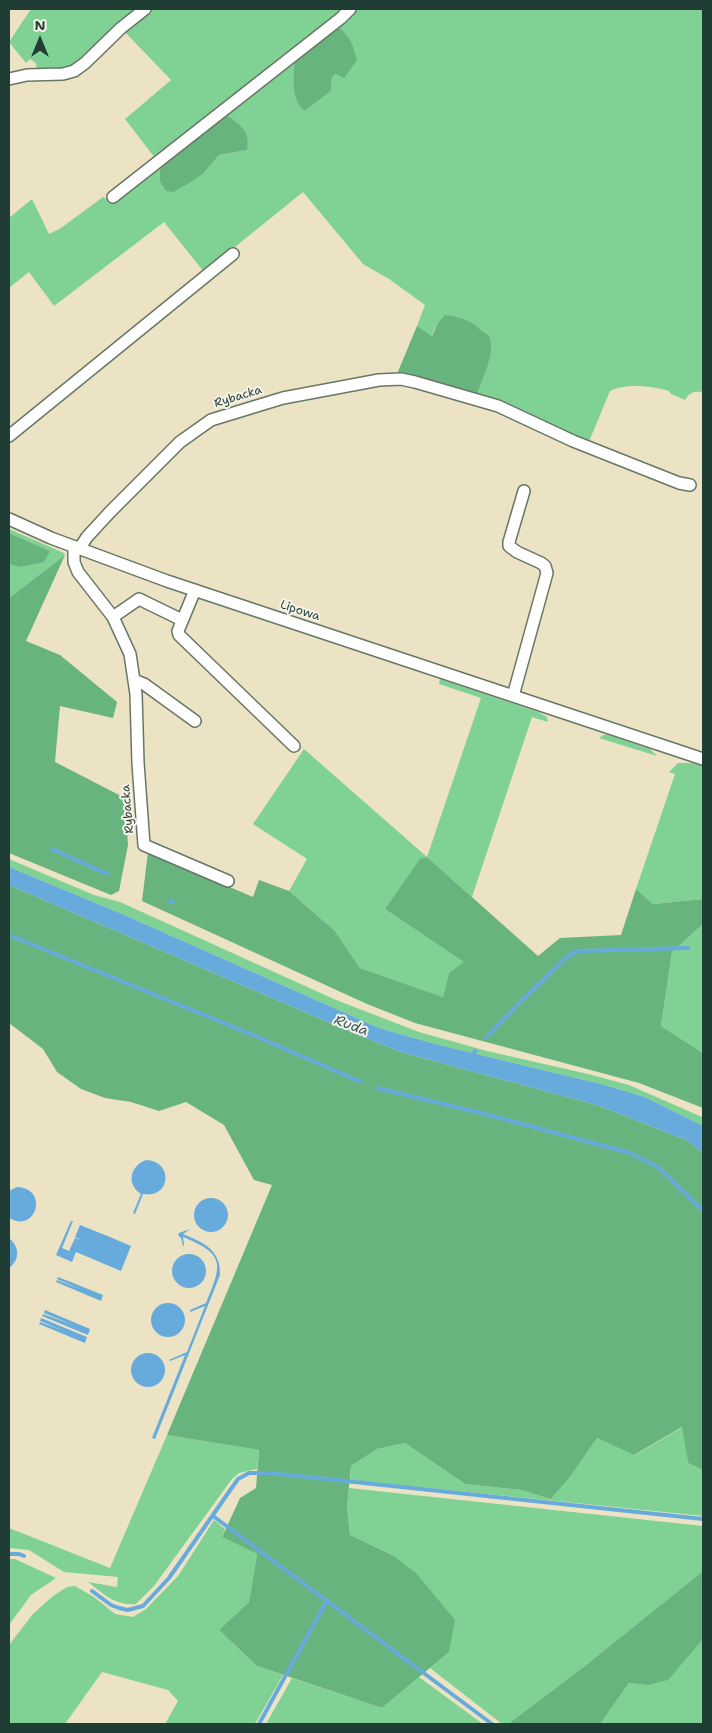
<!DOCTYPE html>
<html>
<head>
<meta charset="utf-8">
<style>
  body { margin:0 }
  #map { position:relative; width:712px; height:1733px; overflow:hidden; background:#ebe3c3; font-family:"Shantell Sans",sans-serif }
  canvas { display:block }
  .frame { position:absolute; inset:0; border:10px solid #1f3d34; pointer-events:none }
  .north { position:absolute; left:15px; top:15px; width:50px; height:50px; -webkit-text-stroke:4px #f7f3e8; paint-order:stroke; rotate:0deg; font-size:14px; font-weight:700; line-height:20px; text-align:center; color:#1f3d34 }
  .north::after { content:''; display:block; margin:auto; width:18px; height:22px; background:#1f3d34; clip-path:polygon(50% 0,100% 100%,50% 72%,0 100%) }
</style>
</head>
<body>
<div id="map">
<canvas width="712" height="1733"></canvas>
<div class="frame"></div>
<div class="north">N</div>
</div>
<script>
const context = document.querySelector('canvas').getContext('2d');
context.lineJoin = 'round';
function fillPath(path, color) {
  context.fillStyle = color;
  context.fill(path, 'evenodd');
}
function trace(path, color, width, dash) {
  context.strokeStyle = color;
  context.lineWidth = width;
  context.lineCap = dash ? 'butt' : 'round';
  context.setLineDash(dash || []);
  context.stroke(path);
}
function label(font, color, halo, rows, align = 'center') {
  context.font = font + ' "Shantell Sans",sans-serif';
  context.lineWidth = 4;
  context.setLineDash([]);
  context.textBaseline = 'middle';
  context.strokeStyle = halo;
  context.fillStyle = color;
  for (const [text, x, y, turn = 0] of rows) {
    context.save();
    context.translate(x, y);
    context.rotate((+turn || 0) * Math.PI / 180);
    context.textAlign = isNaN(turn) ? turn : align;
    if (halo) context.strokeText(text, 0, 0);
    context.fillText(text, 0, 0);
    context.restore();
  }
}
fillPath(new Path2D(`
  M 31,9 L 141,9 L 84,59 L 69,69 L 37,71 L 36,63 L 30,59 L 26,63 L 9,42 Z
  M 153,9 L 343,9 L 155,158 L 125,119 L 171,80 L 124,31 Z
  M 354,9 L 703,9 L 703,396 L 702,392 C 693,391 689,393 685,400 L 671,394 L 669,391 C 653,386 625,383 610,391 L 588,444 L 475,396 C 482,378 497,354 489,335 C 477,330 470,319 457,317 C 452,317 444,321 438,323 L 431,336 L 417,326 L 425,305 L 389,279 L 363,264 L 303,192 L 204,272 L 164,222 L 54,306 L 29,272 L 9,288 L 9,218 L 32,199 L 49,234 L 61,228 L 103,197 L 111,202 L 160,164 L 204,173 L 219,155 L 247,150 L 224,113 L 295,57 L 295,93 L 305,111 L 331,91 L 332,77 L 336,74 L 336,26 Z
  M 9,529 L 64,553 L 65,555 L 9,598 L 9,564 L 19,567 L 50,551 L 9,533 Z
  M 440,679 L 538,712 L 547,717 L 548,722 L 532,717 L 472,897 L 427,857 L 385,909 L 465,962 L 449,973 L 443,997 L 360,968 L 335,931 L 289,891 L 307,859 L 253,824 L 304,749 L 427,857 L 481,698 L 439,684 Z
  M 603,735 L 609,735 L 650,749 L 657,756 L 599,738 Z
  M 678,763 L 693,763 L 703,766 L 703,899 L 653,904 L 636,889 L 675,774 L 669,772 Z
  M 9,859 L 94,895 L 120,902 L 336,1000 L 419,1032 L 487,1051 L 588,1074 L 629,1085 L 702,1117 L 703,1119 L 703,1126 L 645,1097 L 601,1084 L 435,1044 L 379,1028 L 122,914 L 9,867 Z
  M 703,924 L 703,1053 L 661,1026 L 672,952 Z
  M 683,1427 L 688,1463 L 703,1470 L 703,1516 L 350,1480 L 351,1466 L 377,1449 L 405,1443 L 465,1484 L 521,1490 L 551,1499 L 570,1477 L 597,1438 L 635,1455 Z
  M 167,1435 L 259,1450 L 257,1469 L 239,1473 L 232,1479 L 154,1586 L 136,1604 C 115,1606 104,1594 88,1582 L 117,1587 L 118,1577 L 64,1572 L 29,1550 L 9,1548 L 9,1528 L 110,1568 Z
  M 349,1488 L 703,1526 L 703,1571 L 581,1669 L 508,1724 L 502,1724 L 430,1668 L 449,1652 L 394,1556 L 350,1535 L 347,1507 Z
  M 214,1520 L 225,1529 L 222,1537 L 257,1554 L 249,1602 L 219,1630 L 257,1666 L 283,1675 L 255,1724 L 165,1724 L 178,1701 L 168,1690 L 102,1672 L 65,1724 L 9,1724 L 9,1645 L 33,1614 L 53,1596 L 67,1587 L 75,1586 L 94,1597 L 115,1614 L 133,1617 L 146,1609 L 178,1576 Z
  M 9,1559 L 15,1559 L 56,1578 L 31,1595 L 9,1625 Z
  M 703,1639 L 703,1724 L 600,1724 L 629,1683 L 647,1685 Z
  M 419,1677 L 483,1724 L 266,1724 L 292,1678 L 382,1708 Z`), '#80d294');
fillPath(new Path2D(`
  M 336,26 C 350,35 353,44 357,60 L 344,78 L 336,74 L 332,77 L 331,91 L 305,111 C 290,101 294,74 295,57 Z
  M 224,113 C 239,125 251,129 247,150 L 219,155 L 204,173 L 186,185 L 173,192 L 166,191 L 160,181 L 160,164 Z
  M 445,315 C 454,316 464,318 472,323 C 478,327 482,332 489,335 C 497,354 482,378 476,397 L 416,377 L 397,374 L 417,326 L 432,336 L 438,323 Z
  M 9,533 L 50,551 L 44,562 L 19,567 L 9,564 Z
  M 65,555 L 26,641 L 60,655 L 117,702 L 113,718 L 60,706 L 55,762 L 125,798 L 128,845 L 119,891 L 111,895 L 9,853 L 9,598 Z
  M 148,852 L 253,897 L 259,880 L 289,891 L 335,931 L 360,968 L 443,997 L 449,973 L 464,962 L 385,909 L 420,859 L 427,857 L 538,956 L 560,938 L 621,935 L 636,889 L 653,904 L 703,899 L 703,924 L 672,952 L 661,1026 L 703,1053 L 703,1108 L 639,1083 L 415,1023 L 367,1004 L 142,901 Z
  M 9,885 L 358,1035 L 404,1053 L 597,1105 L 686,1140 L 703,1153 L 703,1470 L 688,1463 L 682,1427 L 634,1455 L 597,1438 L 570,1477 L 551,1499 L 521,1490 L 465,1484 L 405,1443 L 377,1449 L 351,1466 L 347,1507 L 350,1535 L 394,1556 L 416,1573 L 455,1620 L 449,1652 L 382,1708 L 257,1666 L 219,1630 L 249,1602 L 257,1554 L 222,1537 L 240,1498 L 256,1488 L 259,1450 L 167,1435 L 272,1185 L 254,1180 L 224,1125 L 186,1102 L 159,1111 L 131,1102 L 105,1098 L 81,1089 L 57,1072 L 43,1049 L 9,1023 Z
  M 703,1571 L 703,1639 L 668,1680 L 647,1685 L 629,1683 L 600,1724 L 508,1724 L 581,1669 Z`), '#68b47e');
fillPath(new Path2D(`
  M 9,867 L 122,914 L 379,1028 L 435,1044 L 601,1084 L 645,1097 L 703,1126 L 703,1153 L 686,1140 L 597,1105 L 404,1053 L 358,1035 L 9,885 Z
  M 146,1160 C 174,1161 171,1199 143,1194 L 135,1214 L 133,1213 L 141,1194 C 126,1184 130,1166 146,1160 Z
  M 17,1187 C 49,1188 37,1234 9,1218 L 9,1191 Z
  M194 1215a17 17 0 1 1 34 0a17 17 0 1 1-34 0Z
  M 71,1221 L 73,1221 L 62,1248 L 69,1251 L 75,1238 L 81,1240 L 75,1237 L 80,1225 L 110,1237 L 109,1239 L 110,1237 L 131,1246 L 121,1271 L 76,1252 L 72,1262 L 56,1255 Z
  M 190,1229 L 183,1234 C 202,1242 221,1249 220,1275 L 155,1439 L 152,1438 L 185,1355 L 170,1361 L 169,1360 L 187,1352 L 205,1306 L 190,1312 L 190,1310 L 206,1303 C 222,1265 226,1254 183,1237 L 184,1246 L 183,1246 L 181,1238 L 178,1235 L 179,1233 Z
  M 9,1238 C 20,1247 20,1260 9,1268 Z
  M172 1271a17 17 0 1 1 34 0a17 17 0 1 1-34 0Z
  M 58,1277 L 103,1295 L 101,1301 L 56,1282 L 57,1280 L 82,1290 L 57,1279 Z
  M151 1320a17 17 0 1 1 34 0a17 17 0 1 1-34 0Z
  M 45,1310 L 90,1329 L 88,1335 L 42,1316 L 43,1314 L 73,1325 L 44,1313 Z
  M 41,1318 L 87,1337 L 85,1343 L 39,1324 L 40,1322 L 66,1332 L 40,1321 Z
  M131 1370a17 17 0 1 1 34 0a17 17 0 1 1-34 0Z`), '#66abdc');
trace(new Path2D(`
  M 52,849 L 107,874
  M 170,901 L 173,902
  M 9,935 L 253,1035 L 361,1082
  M 486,1038 L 520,1002 L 567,957 L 576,951 L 688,948
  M 473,1054 L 475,1051
  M 377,1088 L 481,1113 L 630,1153 L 658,1167 L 703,1211
  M 213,1516 L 492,1724
  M 9,1554 L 19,1554 L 24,1556
  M 92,1591 L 111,1605 L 119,1608 L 128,1610 L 143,1606 L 169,1578 L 238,1479 L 249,1473 L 270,1473 L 703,1519
  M 259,1724 L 326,1602`), '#66abdc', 4);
const street = new Path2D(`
  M 9,79 L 27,75 L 63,74 L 74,71 L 85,63 L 121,28 L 145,9
  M 113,197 L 341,18 L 350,9
  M 9,436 L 233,254
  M 9,519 L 51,538 L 167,581 L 703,759
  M 74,547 L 74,562 L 78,572 L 113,617 L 130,654 L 136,694 L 138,763 L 144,845 L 228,881
  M 79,549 L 87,537 L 110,512 L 180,442 L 211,420 L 283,398 L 379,380 L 401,379 L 415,382 L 498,406 L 573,441 L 679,483 L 690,485
  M 195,590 L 178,631 L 179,635 L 294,746
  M 113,617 L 139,599 L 182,620
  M 134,680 L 144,684 L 195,721
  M 513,696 L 547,573 L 545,566 L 541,563 L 517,552 L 509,546 L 509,542 L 524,491`);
trace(street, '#676', 14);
trace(street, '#fff', 11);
label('12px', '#1f3d34', '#f7f3e8', [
  ["Rybacka",238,397,-17],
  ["Lipowa",300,611,18],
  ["Rybacka",128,809,-95]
]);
label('italic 14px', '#31585e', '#f7f3e8', [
  ["Ruda",351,1026,21]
]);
</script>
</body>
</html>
